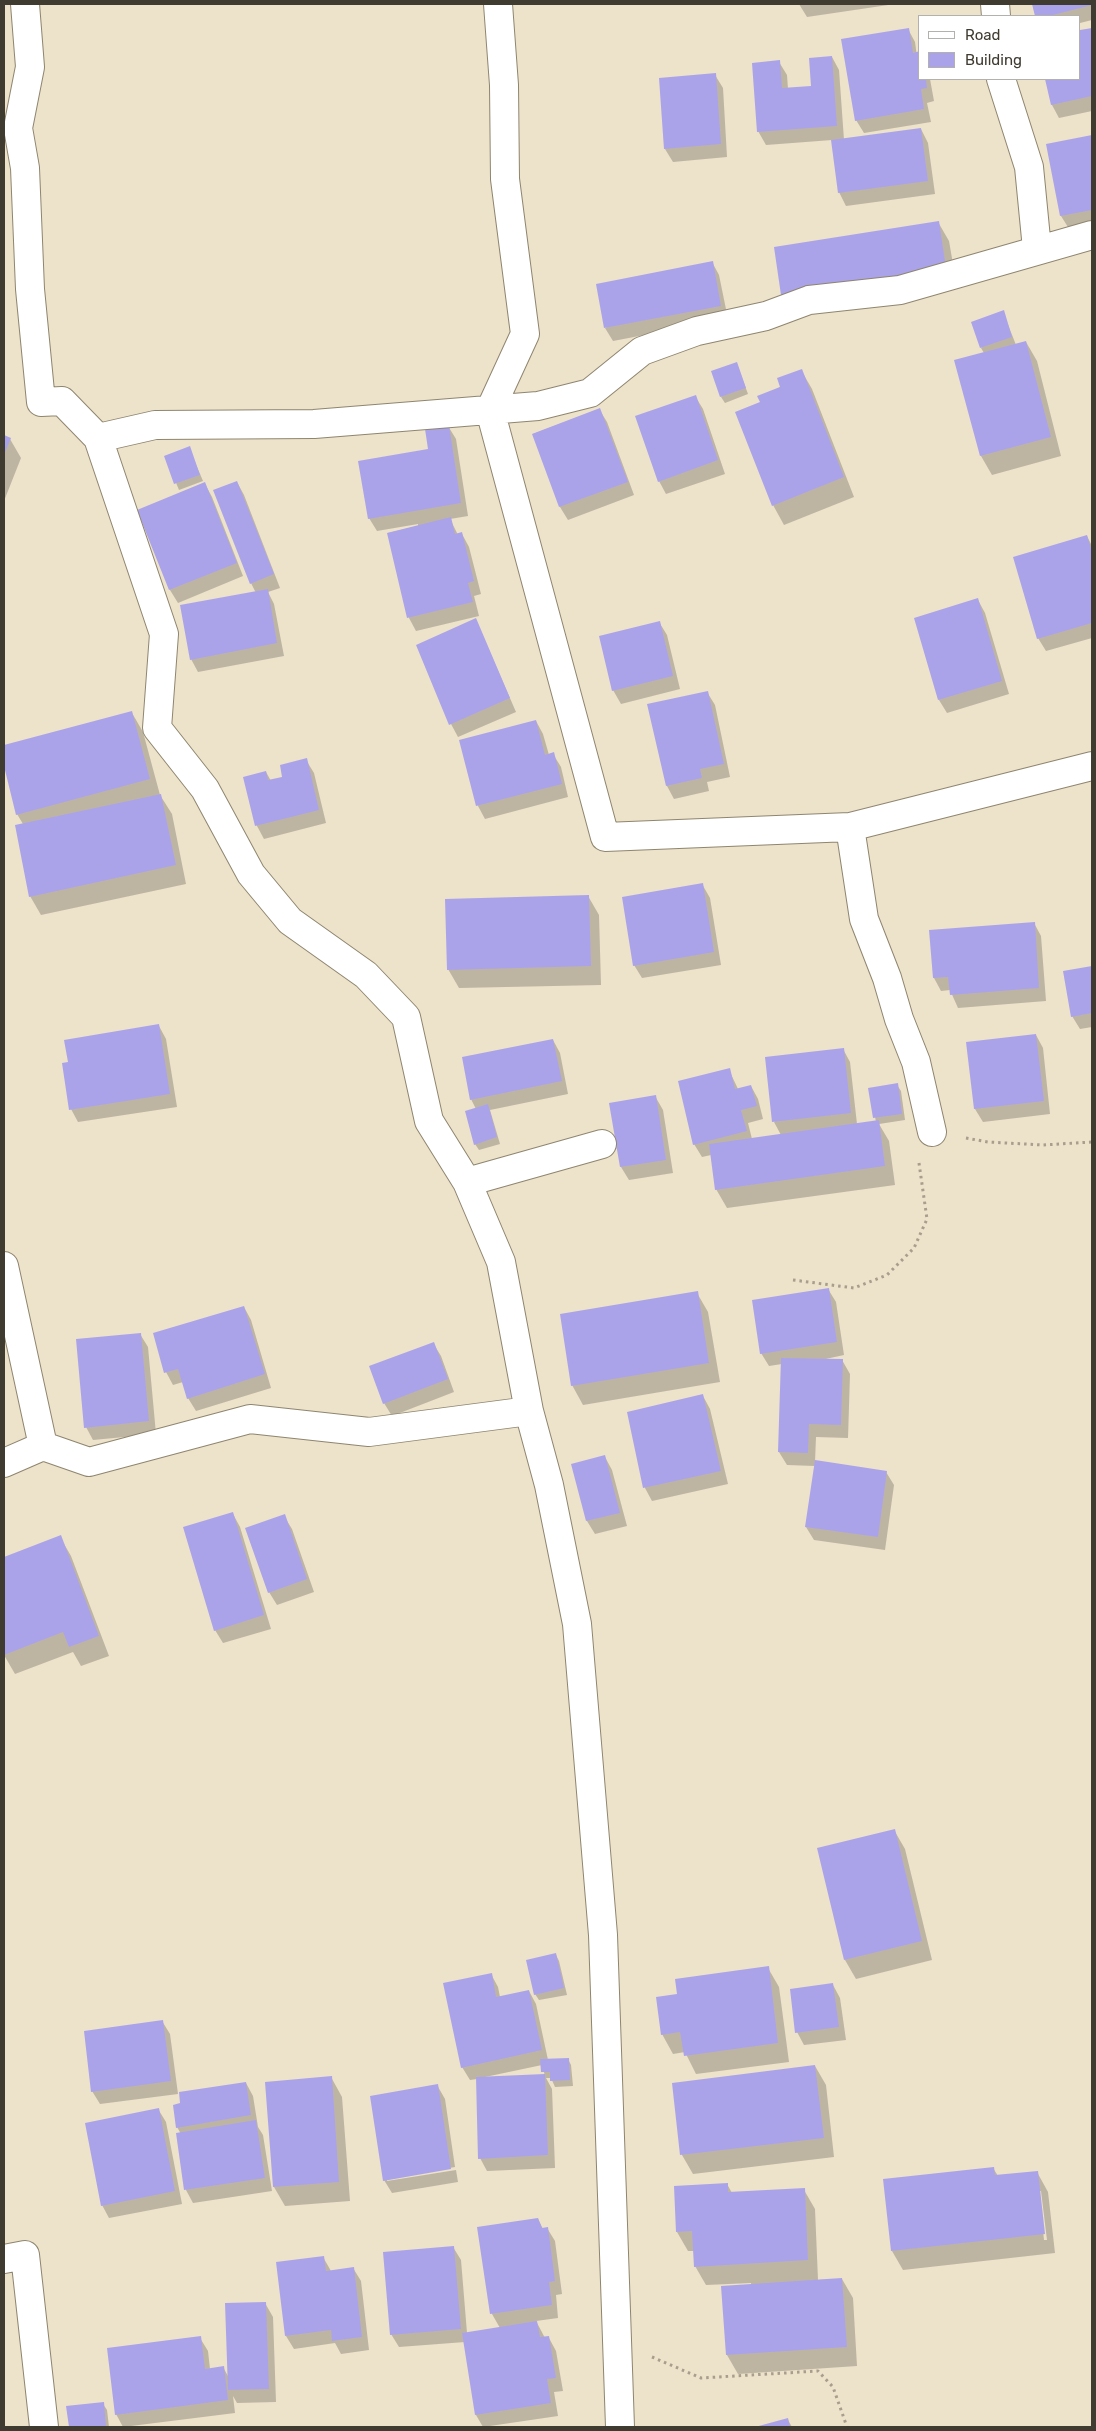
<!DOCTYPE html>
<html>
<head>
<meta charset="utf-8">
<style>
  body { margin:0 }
  #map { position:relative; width:1096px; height:2431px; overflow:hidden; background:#ede2ca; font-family:Rubik,sans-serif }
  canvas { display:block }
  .frame { position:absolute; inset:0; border:5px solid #3f3b31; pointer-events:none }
  .legend { position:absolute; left:918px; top:15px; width:162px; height:65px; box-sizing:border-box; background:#fff; border:1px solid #b2b1ad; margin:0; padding:6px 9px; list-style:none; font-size:15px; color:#3f3b31 }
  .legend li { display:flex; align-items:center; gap:10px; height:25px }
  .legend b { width:25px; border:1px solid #b2b1ad }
</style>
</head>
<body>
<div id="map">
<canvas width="1096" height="2431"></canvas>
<div class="frame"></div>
<ul class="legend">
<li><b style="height:6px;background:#fff"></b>Road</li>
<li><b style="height:14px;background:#aaa3ea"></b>Building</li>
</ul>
</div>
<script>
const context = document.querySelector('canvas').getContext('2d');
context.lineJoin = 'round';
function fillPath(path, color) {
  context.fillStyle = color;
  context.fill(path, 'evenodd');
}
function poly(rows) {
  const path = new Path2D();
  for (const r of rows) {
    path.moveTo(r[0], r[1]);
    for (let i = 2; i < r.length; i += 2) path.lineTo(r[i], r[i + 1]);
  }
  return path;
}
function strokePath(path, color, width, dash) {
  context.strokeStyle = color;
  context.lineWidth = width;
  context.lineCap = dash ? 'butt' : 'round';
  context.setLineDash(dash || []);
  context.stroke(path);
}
fillPath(poly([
  [799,4,895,4,807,17],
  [1034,4,1092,4,1092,20,1080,23,1080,16,1037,16],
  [908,29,915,42,920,79,930,79,934,101,927,103,931,122,864,133,856,120],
  [1092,29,1092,111,1059,118,1052,105,1046,79,1080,79,1080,32],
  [832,57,839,70,844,140,921,129,928,143,935,194,846,206,839,192,832,140,766,145,758,131,779,62,787,75,788,89,812,87],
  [715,75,723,88,727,157,673,162,665,149],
  [1092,136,1092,245,1073,235,1061,216,1048,145],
  [938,222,949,241,957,287,794,314,783,295],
  [712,262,719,275,728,319,613,341,605,328],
  [1003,312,1016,345,1026,342,1037,361,1061,456,992,475,981,456,984,353,981,348],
  [737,364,748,394,725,403,721,397],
  [801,370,812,389,854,497,784,525,773,505,761,402],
  [695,396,703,409,725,474,666,494,659,481],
  [599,409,607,422,634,495,568,520,560,507,533,434],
  [448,426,456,439,468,516,450,519,458,535,462,534,469,547,481,594,474,596,479,616,416,631,409,618,388,533,418,526,418,524,377,531,369,518],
  [4,436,10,439,21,458,4,501],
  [189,448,203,481,179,490,165,456],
  [237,482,244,495,280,588,268,592,274,604,284,656,198,672,191,659,256,593,251,583],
  [205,484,212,497,243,576,178,603,170,590,139,511],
  [1087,536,1092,546,1092,638,1046,651,1038,638],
  [978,600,985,613,1009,694,947,713,939,700,916,618],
  [476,620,516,712,458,737,451,724],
  [659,622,667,635,680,689,621,704,613,690],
  [707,692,715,705,730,777,707,782,709,791,674,799,667,786,649,705],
  [132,713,143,732,160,795,172,814,186,884,41,915,30,896,23,824,17,814,4,761,4,746],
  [536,721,543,734,549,755,553,754,561,767,568,797,485,819,478,806,461,741],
  [306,760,314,773,326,823,264,839,257,826,245,778,266,772,271,781,284,778],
  [702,884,710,898,721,965,642,978,634,965],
  [588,896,599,915,601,985,459,988,448,969],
  [1034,923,1041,936,1046,1001,958,1008,950,990,941,991,934,978,931,931],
  [1092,967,1092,1027,1080,1029,1072,1016,1065,972],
  [159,1026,166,1039,177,1107,78,1122,71,1109],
  [1036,1035,1043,1048,1050,1114,983,1122,975,1109,968,1043],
  [553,1040,560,1053,568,1094,490,1110,500,1144,479,1150,475,1144,476,1109,471,1099],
  [843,1049,850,1062,857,1124,876,1122,870,1089,897,1085,901,1091,905,1120,879,1124,889,1141,895,1185,727,1208,716,1189,711,1155,702,1157,694,1144,729,1070,738,1089,751,1086,758,1099,763,1119,748,1123,752,1139,781,1135,774,1122],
  [655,1096,663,1110,673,1173,629,1180,621,1167,610,1104],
  [828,1289,836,1302,844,1355,821,1360,842,1360,850,1374,848,1438,816,1437,815,1462,886,1472,894,1485,885,1550,814,1540,806,1527,815,1466,787,1465,779,1452,782,1364,769,1366,761,1353],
  [697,1293,708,1312,720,1382,583,1405,572,1385],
  [244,1307,251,1320,271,1388,196,1411,188,1398,183,1382,173,1385,166,1372],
  [140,1334,148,1347,156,1434,93,1440,86,1427],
  [433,1343,441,1356,454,1392,392,1416,384,1403],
  [703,1396,710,1409,728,1484,652,1501,645,1488,628,1413],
  [605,1457,612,1470,627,1526,595,1534,587,1521,573,1465],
  [233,1514,240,1527,271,1629,223,1643,215,1630],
  [284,1516,292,1529,314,1592,277,1605,269,1592],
  [60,1537,71,1556,109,1656,81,1666,73,1652,15,1674,4,1655,4,1558],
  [894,1830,905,1849,932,1960,856,1979,845,1960,818,1849],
  [556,1955,559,1961,567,1995,539,2000,535,1994],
  [768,1968,779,1987,789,2062,696,2074,685,2052,673,2054,662,2034,678,1995],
  [491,1974,498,1987,500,1997,529,1991,536,2004,548,2060,568,2059,571,2065,573,2086,555,2087,551,2078,546,2078,552,2089,555,2168,487,2171,480,2158,477,2079,470,2080,462,2067],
  [542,2065,545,2076,485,2077],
  [833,1985,840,1998,846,2040,804,2045,797,2032],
  [162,2021,170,2034,178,2094,100,2104,92,2091],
  [815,2066,826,2085,834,2157,693,2174,682,2155,673,2084],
  [331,2077,342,2097,350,2201,285,2206,274,2187,267,2083],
  [246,2083,253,2096,258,2127,263,2135,272,2191,193,2203,186,2190,177,2134,181,2134,177,2127],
  [437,2085,445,2099,455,2167,387,2179,387,2181,456,2170,458,2182,392,2193,384,2180],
  [158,2109,166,2122,182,2204,109,2218,102,2205],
  [993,2168,998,2176,1037,2172,1048,2192,1055,2253,903,2270,892,2251],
  [1039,2191,1041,2191,1047,2240,1044,2240],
  [727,2184,732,2193,804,2190,815,2209,818,2280,842,2279,853,2298,857,2366,738,2374,727,2355,723,2287,751,2285,751,2283,706,2285,695,2266,694,2251,688,2251,677,2232],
  [538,2219,543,2229,547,2228,555,2241,562,2294,556,2295,558,2318,536,2321,545,2338,549,2338,556,2351,563,2391,554,2392,558,2416,483,2427,476,2415,465,2342,399,2347,391,2334,453,2247,461,2260,467,2333,500,2328,492,2314,479,2228],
  [323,2257,331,2271,353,2268,361,2281,369,2350,341,2354,335,2343,294,2349,286,2336],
  [265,2303,273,2317,276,2402,237,2403,233,2396,235,2413,123,2427,116,2414,200,2338,208,2351,210,2369,223,2367,229,2378],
  [103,2404,107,2410,109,2427,70,2427,68,2407],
  [788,2420,792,2427,757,2427]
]), '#0003');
fillPath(poly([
  [1032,4,1092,4,1092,5,1049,16,1035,16],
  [909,28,913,53,920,51,920,79,926,79,927,88,921,89,924,109,855,121,841,39],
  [1092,28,1092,96,1051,105,1045,79,1080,79,1080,30],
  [832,56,837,126,757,132,752,63,780,60,782,88,811,86,809,58],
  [716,73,721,144,664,149,659,78],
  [921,128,928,181,838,193,831,140],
  [1092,135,1092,210,1060,216,1046,144],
  [939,221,946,268,781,295,774,247],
  [713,261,721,306,604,328,596,284],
  [1004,310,1012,337,980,348,971,322],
  [1026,341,1051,437,980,456,954,360],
  [737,362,746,388,720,397,711,371],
  [802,369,844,477,772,506,735,412,760,402,757,396,780,387,777,378],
  [696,395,718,460,658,482,635,416],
  [600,408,628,482,559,507,532,434],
  [449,425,461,503,368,519,358,461,428,449,425,429],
  [4,435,11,438,4,455],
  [190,446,200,475,174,484,164,456],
  [237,481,274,574,250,584,213,490],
  [205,482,237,563,169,590,137,510],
  [451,517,455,534,462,532,474,581,468,583,473,602,407,618,387,533],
  [1087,535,1092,552,1092,623,1037,639,1013,557],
  [268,589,277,643,190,660,180,605],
  [978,598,1002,681,938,700,914,618],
  [476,618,510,698,449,725,416,645],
  [660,621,673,676,612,691,599,636],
  [708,691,724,764,700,769,702,778,666,786,647,704],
  [132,711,150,779,16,815,4,766,4,745],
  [536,720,545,755,554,752,562,784,476,806,459,740],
  [307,758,319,810,255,826,243,777,266,771,268,780,282,777,280,765],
  [161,794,176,865,29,897,15,825],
  [703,883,714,952,633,966,622,897],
  [589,895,591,966,447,970,445,899],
  [1035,922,1039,988,950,995,948,977,933,978,929,930],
  [1092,966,1092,1013,1071,1017,1063,971],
  [159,1024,170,1094,69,1110,62,1063,68,1062,64,1040],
  [1036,1034,1044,1101,974,1109,966,1042],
  [553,1039,562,1081,470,1100,462,1057],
  [844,1048,851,1113,772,1122,765,1057],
  [730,1068,735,1089,751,1085,757,1106,741,1110,747,1131,693,1145,678,1081],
  [898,1083,902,1114,873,1118,868,1088],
  [656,1095,666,1160,620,1167,609,1103],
  [488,1104,497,1137,474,1145,465,1111],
  [879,1120,885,1166,715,1190,709,1144],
  [829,1288,837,1342,760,1354,752,1300],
  [698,1291,709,1363,571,1386,560,1314],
  [244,1306,265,1374,187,1399,178,1369,164,1373,153,1333],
  [141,1333,149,1421,84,1428,76,1339],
  [434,1342,448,1379,383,1404,369,1366],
  [781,1358,843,1359,841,1425,809,1424,808,1453,778,1452],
  [703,1394,721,1471,643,1488,627,1412],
  [605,1455,620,1513,586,1521,571,1464],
  [815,1460,887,1471,878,1537,805,1527],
  [233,1512,264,1615,214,1631,183,1527],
  [285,1514,307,1579,268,1593,245,1528],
  [61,1535,99,1636,69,1647,63,1632,4,1655,4,1557],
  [895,1829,922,1941,844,1960,817,1848],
  [556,1953,564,1988,534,1995,526,1960],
  [769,1966,778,2043,684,2056,680,2032,661,2035,656,1997,677,1994,675,1979],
  [492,1973,496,1997,529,1990,542,2050,461,2068,443,1983],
  [833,1983,839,2027,795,2033,790,1989],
  [163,2020,171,2081,91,2092,84,2031],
  [569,2058,570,2080,550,2081,550,2072,541,2072,540,2059],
  [815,2065,824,2138,680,2155,672,2083],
  [545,2074,548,2155,478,2159,476,2077],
  [332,2076,339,2182,273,2187,265,2082],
  [246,2082,251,2115,176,2128,173,2105,180,2103,179,2092],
  [438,2084,451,2169,383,2181,370,2096],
  [159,2108,175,2191,101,2206,85,2123],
  [256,2120,265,2178,184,2190,176,2133],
  [994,2167,995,2175,1038,2171,1045,2234,891,2251,883,2179],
  [728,2183,728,2192,805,2188,808,2260,694,2267,692,2231,676,2232,674,2186],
  [538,2218,542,2228,548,2227,555,2281,549,2282,552,2305,490,2314,477,2227],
  [454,2246,461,2329,390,2335,383,2252],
  [324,2256,326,2271,354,2267,362,2337,332,2341,331,2330,285,2336,276,2262],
  [842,2278,847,2347,726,2355,721,2286],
  [266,2302,269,2389,228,2390,225,2303],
  [537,2321,540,2337,549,2336,556,2378,547,2379,551,2403,475,2415,462,2333],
  [201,2336,205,2369,224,2366,228,2400,115,2415,107,2348],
  [104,2402,106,2427,69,2427,66,2406],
  [788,2418,790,2427,755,2427]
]), '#aaa3ea');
const street = poly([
  [25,4,30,67,18,128,25,168,30,289,41,402,62,401,98,438,164,634,157,728,205,789,251,874,290,921,366,975,406,1017,429,1121,467,1182,501,1262,529,1411,549,1485,577,1624,603,1935,620,2427],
  [498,4,504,85,505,179,525,334,490,410,605,837,850,827,1092,766],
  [995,4,996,16],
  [1001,79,1029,167,1037,249],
  [98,438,155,425,314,424,538,406,590,393,642,351,697,331,766,316,809,300,900,290,1092,235],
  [850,827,864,919,887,978,899,1019,916,1062,932,1132],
  [467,1182,602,1144],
  [4,1266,43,1446],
  [4,1463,43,1446,89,1462,250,1419,369,1432,529,1411],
  [4,2259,25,2255,44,2427]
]);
strokePath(street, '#8f856f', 30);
strokePath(poly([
  [966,1138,988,1142,1043,1145,1092,1142],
  [793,1280,854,1288,887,1275,914,1248,927,1219,919,1163],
  [652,2357,701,2378,818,2371,833,2387,847,2427]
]), '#a79e8c', 3, [2.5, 4]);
strokePath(street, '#fff', 28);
</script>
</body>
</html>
